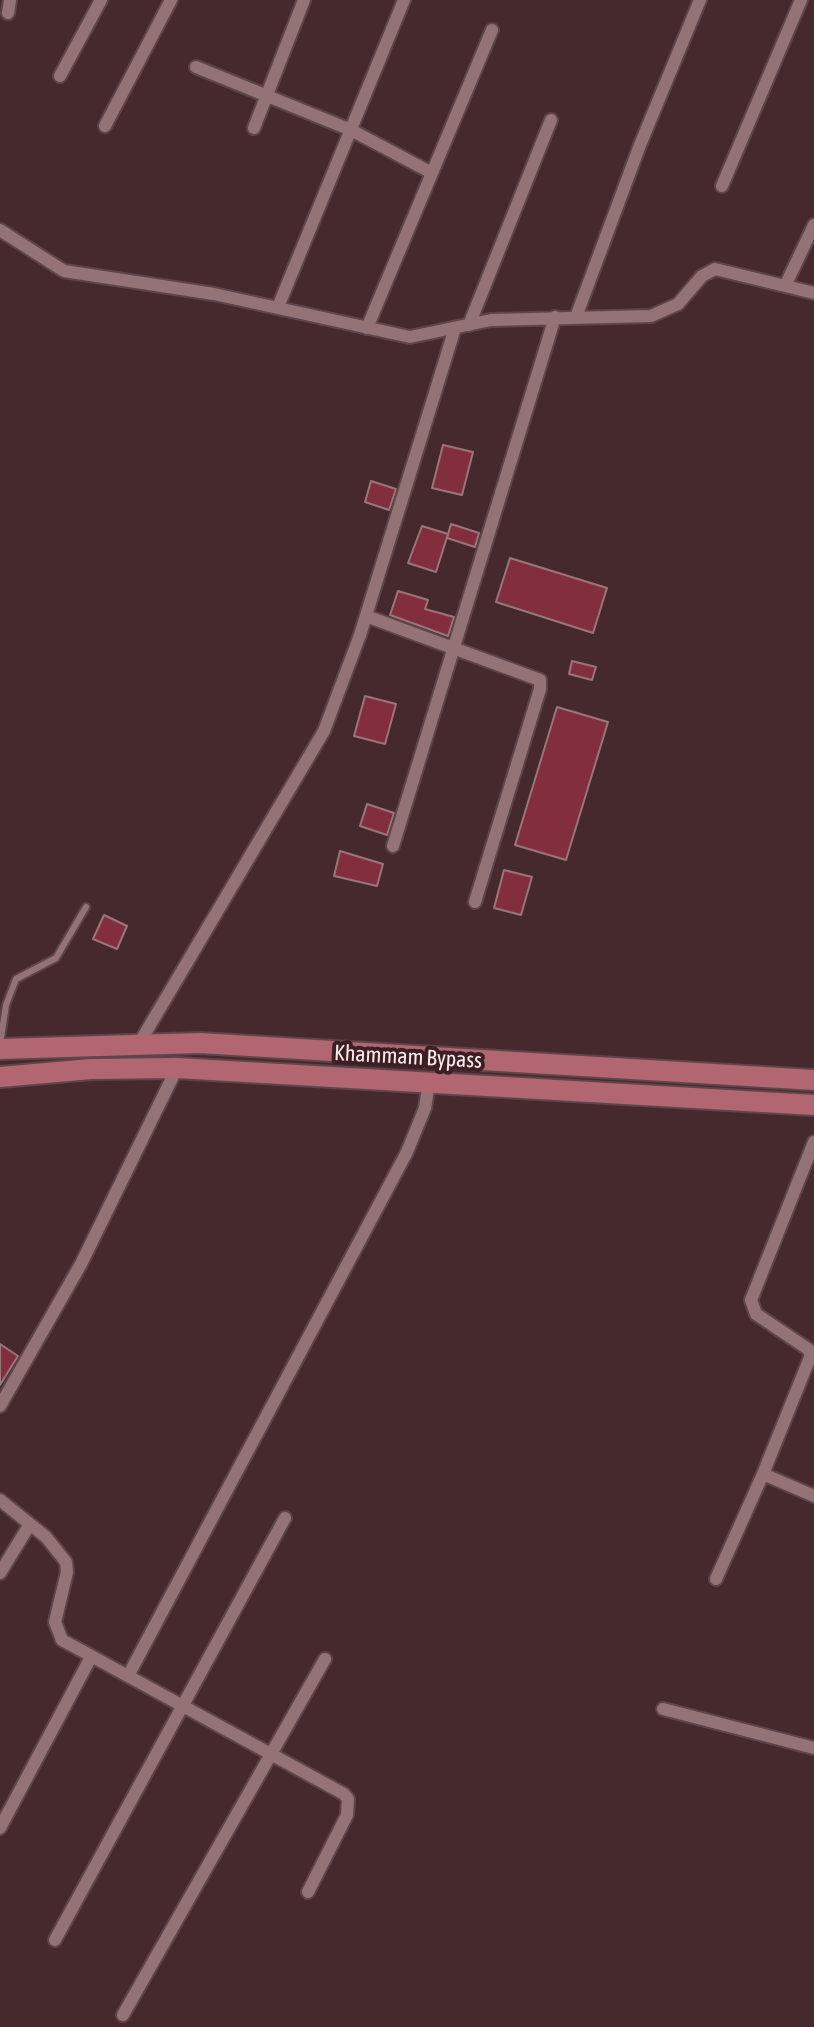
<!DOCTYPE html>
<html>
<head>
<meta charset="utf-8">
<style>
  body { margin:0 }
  canvas { display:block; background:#46292d }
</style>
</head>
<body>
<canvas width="814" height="2027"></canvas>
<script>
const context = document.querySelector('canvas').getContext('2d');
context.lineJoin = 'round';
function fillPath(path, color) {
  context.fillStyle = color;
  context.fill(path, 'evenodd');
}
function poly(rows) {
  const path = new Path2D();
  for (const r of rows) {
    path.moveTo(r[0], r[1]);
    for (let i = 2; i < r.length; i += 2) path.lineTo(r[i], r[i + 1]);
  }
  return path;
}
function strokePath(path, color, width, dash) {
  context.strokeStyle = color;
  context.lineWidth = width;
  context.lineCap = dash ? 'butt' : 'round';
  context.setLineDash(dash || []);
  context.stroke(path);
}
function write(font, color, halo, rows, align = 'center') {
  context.font = font + ' "Asap Condensed",sans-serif';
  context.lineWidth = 8;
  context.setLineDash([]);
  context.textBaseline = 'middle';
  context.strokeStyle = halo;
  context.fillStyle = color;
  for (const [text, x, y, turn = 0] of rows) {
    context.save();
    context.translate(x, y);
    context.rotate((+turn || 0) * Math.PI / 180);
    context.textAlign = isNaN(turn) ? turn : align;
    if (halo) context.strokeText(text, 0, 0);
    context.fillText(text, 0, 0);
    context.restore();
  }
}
const building = poly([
  [443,445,473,452,462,495,432,488,443,445],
  [371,481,396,489,389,510,365,502,371,481],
  [451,524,479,533,475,547,447,538,451,524],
  [422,526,448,534,436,572,408,563,422,526],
  [510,558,607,588,593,633,496,602,510,558],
  [398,591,428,600,425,609,454,617,448,636,390,615,398,591],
  [572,661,596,667,592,680,569,674,572,661],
  [365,696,396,704,385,744,354,736,365,696],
  [557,707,608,722,566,860,515,845,557,707],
  [367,804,394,813,387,835,360,826,367,804],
  [340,851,383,864,377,886,334,876,340,851],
  [504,870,532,877,521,915,494,908,504,870],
  [104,915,127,926,117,949,93,939,104,915],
  [0,1344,18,1356,0,1385,0,1344]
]);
fillPath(building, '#832e3f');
strokePath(building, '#987679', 2);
const service = poly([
  [0,1044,6,1005,16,979,56,958,86,907]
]);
const minor = poly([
  [8,13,10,0],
  [196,67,351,130,432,173],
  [60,76,101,0],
  [105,126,171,0],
  [254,128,304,0],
  [722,186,801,0],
  [0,230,64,271,214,294,410,337,491,320,651,316,678,304,702,276,715,269,814,293],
  [786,284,814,225],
  [278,307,404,0],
  [576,317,640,145,700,0],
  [469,325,551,120],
  [367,328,492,30],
  [366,616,540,680,540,689,475,902],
  [393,846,555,317],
  [140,1042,324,731,360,635,455,328],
  [814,1142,751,1300,756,1314,808,1349,811,1355,763,1474,814,1496],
  [0,1406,81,1264,177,1068],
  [0,1500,46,1537,66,1562,67,1572,55,1622,62,1640,344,1794,348,1799,347,1815,308,1892],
  [0,1573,30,1524],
  [716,1579,763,1474],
  [128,1676,407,1152,425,1108,429,1082],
  [663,1709,814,1748],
  [0,1828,91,1657],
  [55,1940,285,1518],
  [123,2015,325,1659]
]);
const trunk = poly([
  [0,1049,200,1043,814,1080],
  [0,1077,91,1069,177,1068,814,1105]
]);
strokePath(service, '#5e4549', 10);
strokePath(minor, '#5e4549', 16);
strokePath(trunk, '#5e4549', 24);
strokePath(service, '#947376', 6);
strokePath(minor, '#947376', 12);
strokePath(trunk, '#b16671', 20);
write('22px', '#feeaec', '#3b1f23', [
  ["Khammam Bypass",408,1057,3]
]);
</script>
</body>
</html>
